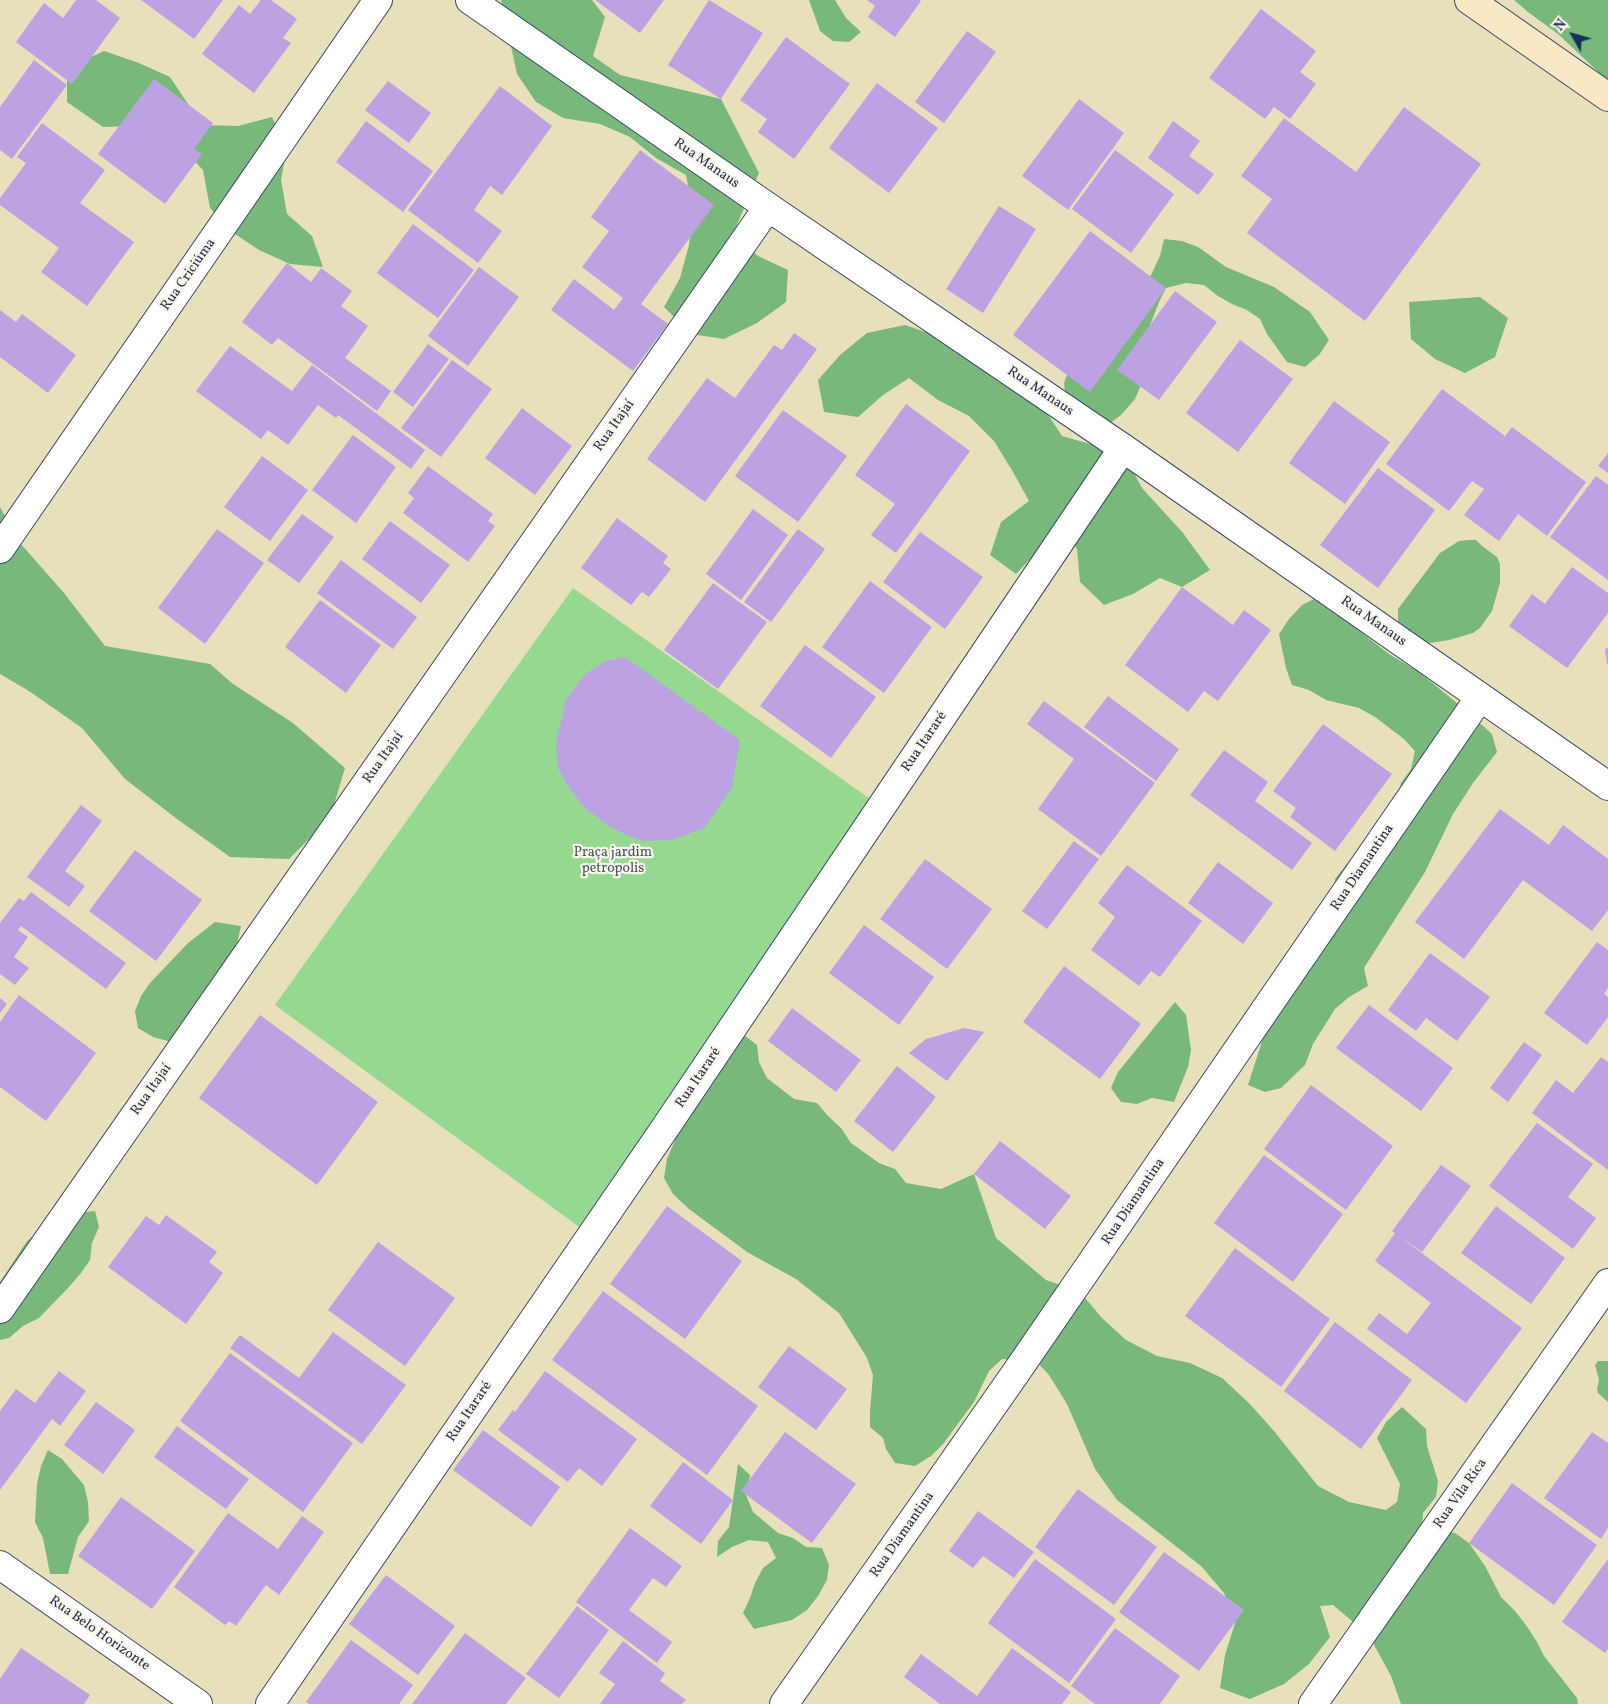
<!DOCTYPE html>
<html>
<head>
<meta charset="utf-8">
<style>
  body { margin:0 }
  #map { position:relative; width:1608px; height:1704px; overflow:hidden; background:#e7e0bb; font-family:Vollkorn,serif }
  canvas { display:block }
  .north { position:absolute; left:1548px; top:10px; width:50px; height:50px; -webkit-text-stroke:4px #fcf5e5; paint-order:stroke; rotate:308deg; font-size:14px; font-weight:700; line-height:20px; text-align:center; color:#1b2f5e }
  .north::after { content:''; display:block; margin:auto; width:18px; height:22px; background:#1b2f5e; clip-path:polygon(50% 0,100% 100%,50% 72%,0 100%) }
</style>
</head>
<body>
<div id="map">
<canvas width="1608" height="1704"></canvas>
<div class="north">N</div>
</div>
<script>
const context = document.querySelector('canvas').getContext('2d');
context.lineJoin = 'round';
function fillPath(path, color) {
  context.fillStyle = color;
  context.fill(path, 'evenodd');
}
function poly(rows) {
  const path = new Path2D();
  for (const r of rows) {
    path.moveTo(r[0], r[1]);
    for (let i = 2; i < r.length; i += 2) path.lineTo(r[i], r[i + 1]);
  }
  return path;
}
function strokePath(path, color, width, dash) {
  context.strokeStyle = color;
  context.lineWidth = width;
  context.lineCap = dash ? 'butt' : 'round';
  context.setLineDash(dash || []);
  context.stroke(path);
}
function write(font, color, halo, rows, align = 'center') {
  context.font = font + ' Vollkorn,serif';
  context.lineWidth = 4.5;
  context.setLineDash([]);
  context.textBaseline = 'middle';
  context.strokeStyle = halo;
  context.fillStyle = color;
  for (const [text, x, y, turn = 0] of rows) {
    context.save();
    context.translate(x, y);
    context.rotate((+turn || 0) * Math.PI / 180);
    context.textAlign = isNaN(turn) ? turn : align;
    if (halo) context.strokeText(text, 0, 0);
    context.fillText(text, 0, 0);
    context.restore();
  }
}
fillPath(poly([
  [573,588,887,811,582,1229,275,1005]
]), '#95d991');
fillPath(poly([
  [501,0,592,0,605,17,593,56,620,75,721,99,759,173,733,234,758,256,788,270,786,302,757,323,724,339,691,334,664,307,680,278,689,245,693,211,686,175,656,158,630,137,600,124,563,118,536,102,517,74],
  [809,0,835,0,846,18,861,32,849,42,833,41,820,31],
  [1514,0,1608,0,1608,81,1558,34,1528,12],
  [104,51,139,63,170,77,202,125,238,126,272,117,287,148,281,180,287,214,312,236,323,267,290,264,259,250,232,232,210,208,203,170,180,146,134,126,103,127,67,102,67,68],
  [1164,239,1182,241,1198,247,1226,267,1274,287,1310,312,1329,340,1319,355,1305,367,1287,362,1267,334,1260,319,1247,310,1232,304,1218,296,1204,285,1186,283,1166,288,1159,302,1144,341,1143,380,1135,399,1121,415,1109,424,1066,400,1064,383,1071,364,1130,304,1151,275,1160,256],
  [1480,297,1508,318,1495,357,1465,373,1435,359,1411,339,1409,302],
  [905,325,937,336,1043,407,1062,436,1094,445,1126,458,1142,488,1183,533,1210,570,1182,587,1160,578,1133,594,1104,605,1080,582,1077,549,1058,521,1040,549,1016,574,990,555,1001,522,1029,501,1013,472,994,441,969,416,938,400,909,378,883,395,858,417,824,412,818,380,840,355,867,333],
  [0,507,20,543,64,593,105,646,210,664,233,684,293,723,345,768,330,818,289,859,230,857,177,819,125,779,82,728,29,691,0,674],
  [1468,540,1476,540,1482,546,1497,557,1500,564,1500,583,1492,611,1480,628,1473,633,1449,640,1430,643,1420,642,1398,626,1398,609,1440,553,1459,541],
  [1320,596,1337,606,1348,622,1389,654,1419,672,1463,708,1492,734,1497,752,1473,783,1453,814,1425,872,1364,968,1368,986,1349,997,1335,1009,1313,1044,1305,1065,1281,1088,1265,1092,1248,1085,1265,1032,1334,897,1335,879,1396,801,1401,783,1411,769,1415,751,1404,739,1375,717,1359,708,1326,700,1309,690,1292,685,1286,668,1279,634,1289,619,1302,605],
  [215,922,241,926,237,944,175,1043,153,1037,138,1028,135,1011,141,996,150,983,188,943],
  [1175,1002,1186,1015,1191,1050,1188,1067,1174,1102,1152,1098,1137,1104,1121,1102,1111,1088,1118,1072],
  [744,1035,757,1045,759,1062,767,1078,794,1099,817,1103,828,1116,841,1128,851,1143,879,1163,895,1169,906,1183,941,1189,974,1174,996,1238,1046,1280,1080,1292,1102,1318,1126,1340,1157,1356,1190,1363,1222,1378,1249,1403,1274,1431,1318,1486,1349,1502,1386,1510,1397,1502,1400,1484,1377,1438,1386,1422,1402,1407,1426,1429,1427,1446,1438,1481,1436,1497,1423,1513,1422,1529,1455,1533,1469,1543,1485,1566,1501,1597,1515,1611,1526,1625,1537,1642,1544,1656,1577,1698,1578,1704,1401,1704,1391,1676,1373,1643,1359,1627,1333,1605,1320,1606,1330,1637,1309,1664,1284,1684,1250,1699,1220,1688,1225,1655,1235,1623,1224,1593,1201,1566,1117,1500,1095,1469,1067,1404,1049,1375,1036,1361,1002,1359,989,1371,974,1402,943,1444,931,1456,915,1466,895,1463,886,1449,883,1438,870,1427,870,1411,873,1375,867,1358,839,1313,796,1279,747,1252,689,1209,673,1194,664,1178,667,1159,675,1140,674,1133,730,1046],
  [95,1211,99,1227,92,1243,90,1260,81,1273,68,1288,39,1318,23,1326,9,1338,0,1340,0,1282,27,1241,41,1230,76,1213],
  [1598,1361,1608,1361,1608,1402,1598,1393,1597,1389,1599,1380,1595,1365],
  [48,1450,62,1459,84,1485,88,1502,89,1521,78,1537,68,1574,50,1574,43,1538,35,1522,37,1484,41,1466],
  [738,1464,750,1475,746,1495,753,1512,778,1533,793,1538,806,1547,822,1548,829,1565,827,1580,818,1596,807,1610,792,1620,754,1629,743,1613,750,1598,755,1583,763,1568,776,1558,768,1542,749,1540,732,1547,717,1557,718,1541,729,1527]
]), '#78b97b');
fillPath(poly([
  [76,0,96,0,120,18,72,84,16,42,44,3,63,18],
  [141,0,223,0,194,39],
  [261,0,271,0,297,19,283,38,291,43,254,93,202,54,239,5,250,14],
  [595,0,664,0,640,33],
  [709,0,763,33,721,99,668,65],
  [867,0,919,0,921,1,895,37,868,17,875,6],
  [1261,9,1316,51,1300,72,1316,84,1290,119,1274,107,1265,119,1209,78],
  [967,31,996,52,944,123,915,102],
  [786,37,850,84,794,159,758,132,767,119,740,100],
  [34,60,67,85,12,159,0,150,0,107],
  [154,79,213,123,194,149,202,154,165,204,98,154],
  [388,81,431,113,409,143,365,110],
  [877,83,938,128,889,193,829,148],
  [500,86,552,126,502,195,490,186,474,210,502,231,478,263,408,210],
  [1079,99,1124,133,1068,210,1022,176],
  [1404,107,1481,164,1365,321,1247,233,1272,199,1241,176,1284,118,1356,172],
  [366,121,433,171,403,212,336,162],
  [1173,121,1200,141,1189,156,1214,174,1198,195,1148,158],
  [42,123,105,170,80,203,134,242,87,306,41,272,59,248,0,205,0,198,26,163,17,157],
  [640,150,714,205,641,304,668,324,633,371,551,310,574,279,614,310,623,298,582,267,609,231,591,217],
  [1115,150,1174,194,1131,253,1072,209],
  [999,206,1036,229,983,313,946,289],
  [413,224,474,270,438,318,377,273],
  [1090,231,1166,288,1090,392,1013,335],
  [287,263,311,282,321,268,352,291,341,306,368,326,345,358,391,391,377,411,278,338,272,345,242,322],
  [479,267,519,297,468,366,428,336],
  [1175,291,1217,322,1159,400,1117,370],
  [0,310,16,322,22,314,76,355,48,393,0,357],
  [794,333,817,349,705,502,647,459,707,378,735,398,774,345,782,350],
  [1240,340,1293,379,1238,452,1186,413],
  [428,344,449,359,413,407,393,392],
  [230,346,292,391,312,365,425,450,411,469,338,415,336,418,318,405,288,445,268,430,261,439,196,391],
  [452,360,492,389,441,457,401,428],
  [1442,389,1505,436,1492,454,1512,427,1586,482,1547,536,1518,514,1499,541,1464,515,1484,489,1472,481,1449,511,1386,464],
  [1334,401,1390,442,1345,504,1289,463],
  [906,404,970,451,896,553,871,535,895,504,855,475],
  [522,408,572,446,535,495,485,458],
  [783,410,847,456,798,522,735,476],
  [353,435,396,467,356,523,312,490],
  [1608,453,1608,473,1598,466],
  [262,456,308,490,270,541,224,507],
  [428,466,493,514,488,521,495,526,468,562,403,513,414,498,408,493],
  [1378,468,1435,510,1378,588,1320,545],
  [1596,476,1608,485,1608,580,1550,537],
  [753,509,788,535,741,600,706,574],
  [302,514,334,537,299,583,267,560],
  [617,518,668,556,663,563,671,569,649,597,642,592,631,605,581,568],
  [390,521,450,565,421,603,362,559],
  [217,529,264,563,205,644,158,608],
  [798,529,825,549,771,622,744,602],
  [920,532,983,577,945,629,883,582],
  [341,560,417,617,393,649,317,593],
  [1572,567,1608,593,1608,613,1567,668,1509,626,1532,594,1545,604],
  [870,581,932,627,884,693,822,647],
  [713,583,767,622,718,689,664,650],
  [1182,587,1233,625,1244,610,1271,630,1218,701,1204,691,1188,712,1125,665],
  [320,600,381,645,346,693,285,647],
  [805,645,876,697,831,758,760,706],
  [1608,648,1608,664,1607,664,1605,649],
  [625,657,740,740,732,788,704,828,672,840,643,841,626,835,608,825,586,809,570,789,558,768,556,743,566,700,583,676,605,661],
  [1108,696,1179,749,1156,781,1084,727],
  [1044,701,1155,783,1101,856,1038,809,1074,759,1027,724],
  [1323,724,1392,774,1335,851,1290,817,1296,808,1273,791],
  [1224,750,1268,782,1255,801,1312,843,1292,870,1190,795],
  [81,805,102,821,65,871,85,886,69,907,27,877],
  [1500,809,1549,845,1563,825,1608,859,1608,910,1592,931,1523,880,1464,959,1415,922],
  [1074,841,1099,859,1047,929,1022,911],
  [135,850,202,900,156,961,89,911],
  [925,859,992,909,947,969,880,919],
  [1218,862,1273,903,1243,944,1188,903],
  [1127,865,1202,921,1160,977,1151,971,1139,986,1091,950,1115,917,1098,903],
  [31,892,126,963,106,989,21,926,18,930,28,937,14,957,29,968,15,985,0,974,0,923,19,898,24,901],
  [864,925,934,977,899,1025,829,973],
  [1597,942,1608,950,1608,988,1604,994,1608,997,1608,1017,1587,1045,1544,1013],
  [1430,953,1490,997,1457,1041,1426,1018,1416,1031,1388,1010],
  [1064,966,1141,1024,1100,1079,1023,1022],
  [19,995,96,1053,46,1121,0,1087,0,1022],
  [0,998,7,1004,0,1013],
  [1369,1005,1453,1068,1421,1111,1336,1048],
  [792,1008,861,1060,836,1092,768,1041],
  [260,1015,378,1102,317,1185,199,1098],
  [964,1028,984,1032,947,1081,909,1053,926,1039],
  [1524,1042,1542,1055,1508,1102,1490,1088],
  [1601,1057,1608,1062,1608,1170,1532,1113,1556,1080,1573,1093],
  [897,1066,936,1097,893,1152,854,1121],
  [1311,1085,1393,1146,1346,1210,1264,1149],
  [1537,1123,1593,1164,1568,1197,1596,1218,1573,1249,1489,1186],
  [1000,1141,1071,1196,1045,1229,974,1174],
  [1264,1155,1343,1214,1293,1282,1214,1223],
  [1441,1165,1471,1186,1422,1252,1392,1231],
  [667,1206,742,1261,685,1339,610,1284],
  [1496,1206,1565,1258,1531,1304,1461,1253],
  [166,1215,217,1252,209,1262,223,1273,186,1324,108,1267,146,1216,159,1225],
  [1395,1233,1522,1328,1466,1403,1367,1329,1379,1313,1407,1334,1431,1303,1375,1261],
  [378,1242,455,1298,405,1366,328,1310],
  [1235,1248,1330,1319,1281,1387,1185,1316],
  [603,1291,758,1406,707,1475,552,1360],
  [1335,1322,1412,1380,1361,1449,1284,1391],
  [333,1332,406,1385,362,1444,230,1348,240,1335,299,1378],
  [789,1346,847,1389,816,1430,758,1387],
  [230,1353,353,1443,303,1512,180,1421],
  [59,1371,86,1391,60,1426,52,1419,0,1490,0,1411,16,1389,35,1403],
  [545,1371,637,1439,602,1486,579,1468,568,1482,498,1430,513,1410,515,1412],
  [96,1402,135,1430,103,1474,64,1445],
  [177,1426,249,1479,226,1509,154,1457],
  [483,1430,560,1487,531,1527,453,1470],
  [785,1432,856,1484,812,1543,741,1491],
  [1592,1432,1608,1443,1608,1528,1601,1539,1544,1498],
  [683,1462,733,1500,701,1544,650,1506],
  [1512,1483,1597,1545,1554,1605,1469,1543],
  [1078,1489,1157,1547,1114,1605,1035,1547],
  [121,1497,195,1551,152,1609,78,1556],
  [978,1511,1034,1552,1014,1578,983,1556,973,1568,949,1551],
  [228,1513,278,1549,302,1516,324,1532,279,1595,266,1585,236,1626,229,1621,225,1625,174,1587],
  [630,1528,682,1566,666,1587,653,1578,629,1610,672,1642,657,1663,576,1602],
  [1164,1552,1244,1610,1199,1671,1119,1612],
  [1035,1559,1116,1619,1069,1683,988,1623],
  [1608,1559,1608,1649,1605,1653,1562,1622],
  [386,1575,455,1626,418,1675,349,1624],
  [577,1606,609,1630,559,1698,526,1674],
  [1115,1628,1180,1676,1160,1704,1095,1704,1071,1686],
  [465,1633,526,1678,506,1704,412,1704],
  [351,1640,413,1685,399,1704,309,1704,306,1702],
  [623,1641,665,1673,660,1681,686,1700,682,1704,600,1704,615,1684,599,1673],
  [21,1648,90,1695,84,1704,0,1704,0,1679],
  [1012,1648,1071,1692,1062,1704,940,1704,904,1677,921,1654,977,1696]
]), '#bca2e3');
const minor = poly([
  [0,549,378,0],
  [0,1309,768,207],
  [270,1704,663,1131,1123,448],
  [784,1704,1015,1374,1480,697],
  [1313,1704,1608,1283]
]);
const tertiary = poly([
  [470,0,768,207,1123,448,1608,786],
  [0,1565,198,1704]
]);
const secondary = poly([
  [1469,0,1608,97]
]);
strokePath(minor, '#3a4a6c', 30);
strokePath(tertiary, '#3a4a6c', 30);
strokePath(secondary, '#3a4a6c', 30);
strokePath(minor, '#fff', 28);
strokePath(tertiary, '#fff', 28);
strokePath(secondary, '#fae7c3', 28);
write('14px', '#1b2f5e', '#fcf5e5', [
  ["Rua Manaus",706,164,35],
  ["Rua Criciúma",189,275,-55],
  ["Rua Manaus",1040,392,34],
  ["Rua Itajaí",615,426,-55],
  ["Rua Manaus",1373,622,35],
  ["Rua Itararé",925,742,-56],
  ["Rua Itajaí",384,758,-55],
  ["Rua Diamantina",1363,868,-56],
  ["Rua Itararé",699,1078,-56],
  ["Rua Itajaí",152,1090,-55],
  ["Rua Diamantina",1134,1202,-56],
  ["Rua Itararé",470,1412,-56],
  ["Rua Vila Rica",1461,1494,-55],
  ["Rua Diamantina",903,1535,-55],
  ["Rua Belo Horizonte",99,1634,35]
]);
write('14px', '#3a5a6b', '#fcf5e5', [
  ["Praça jardim",613,853],
  ["petropolis",613,869]
]);
</script>
</body>
</html>
